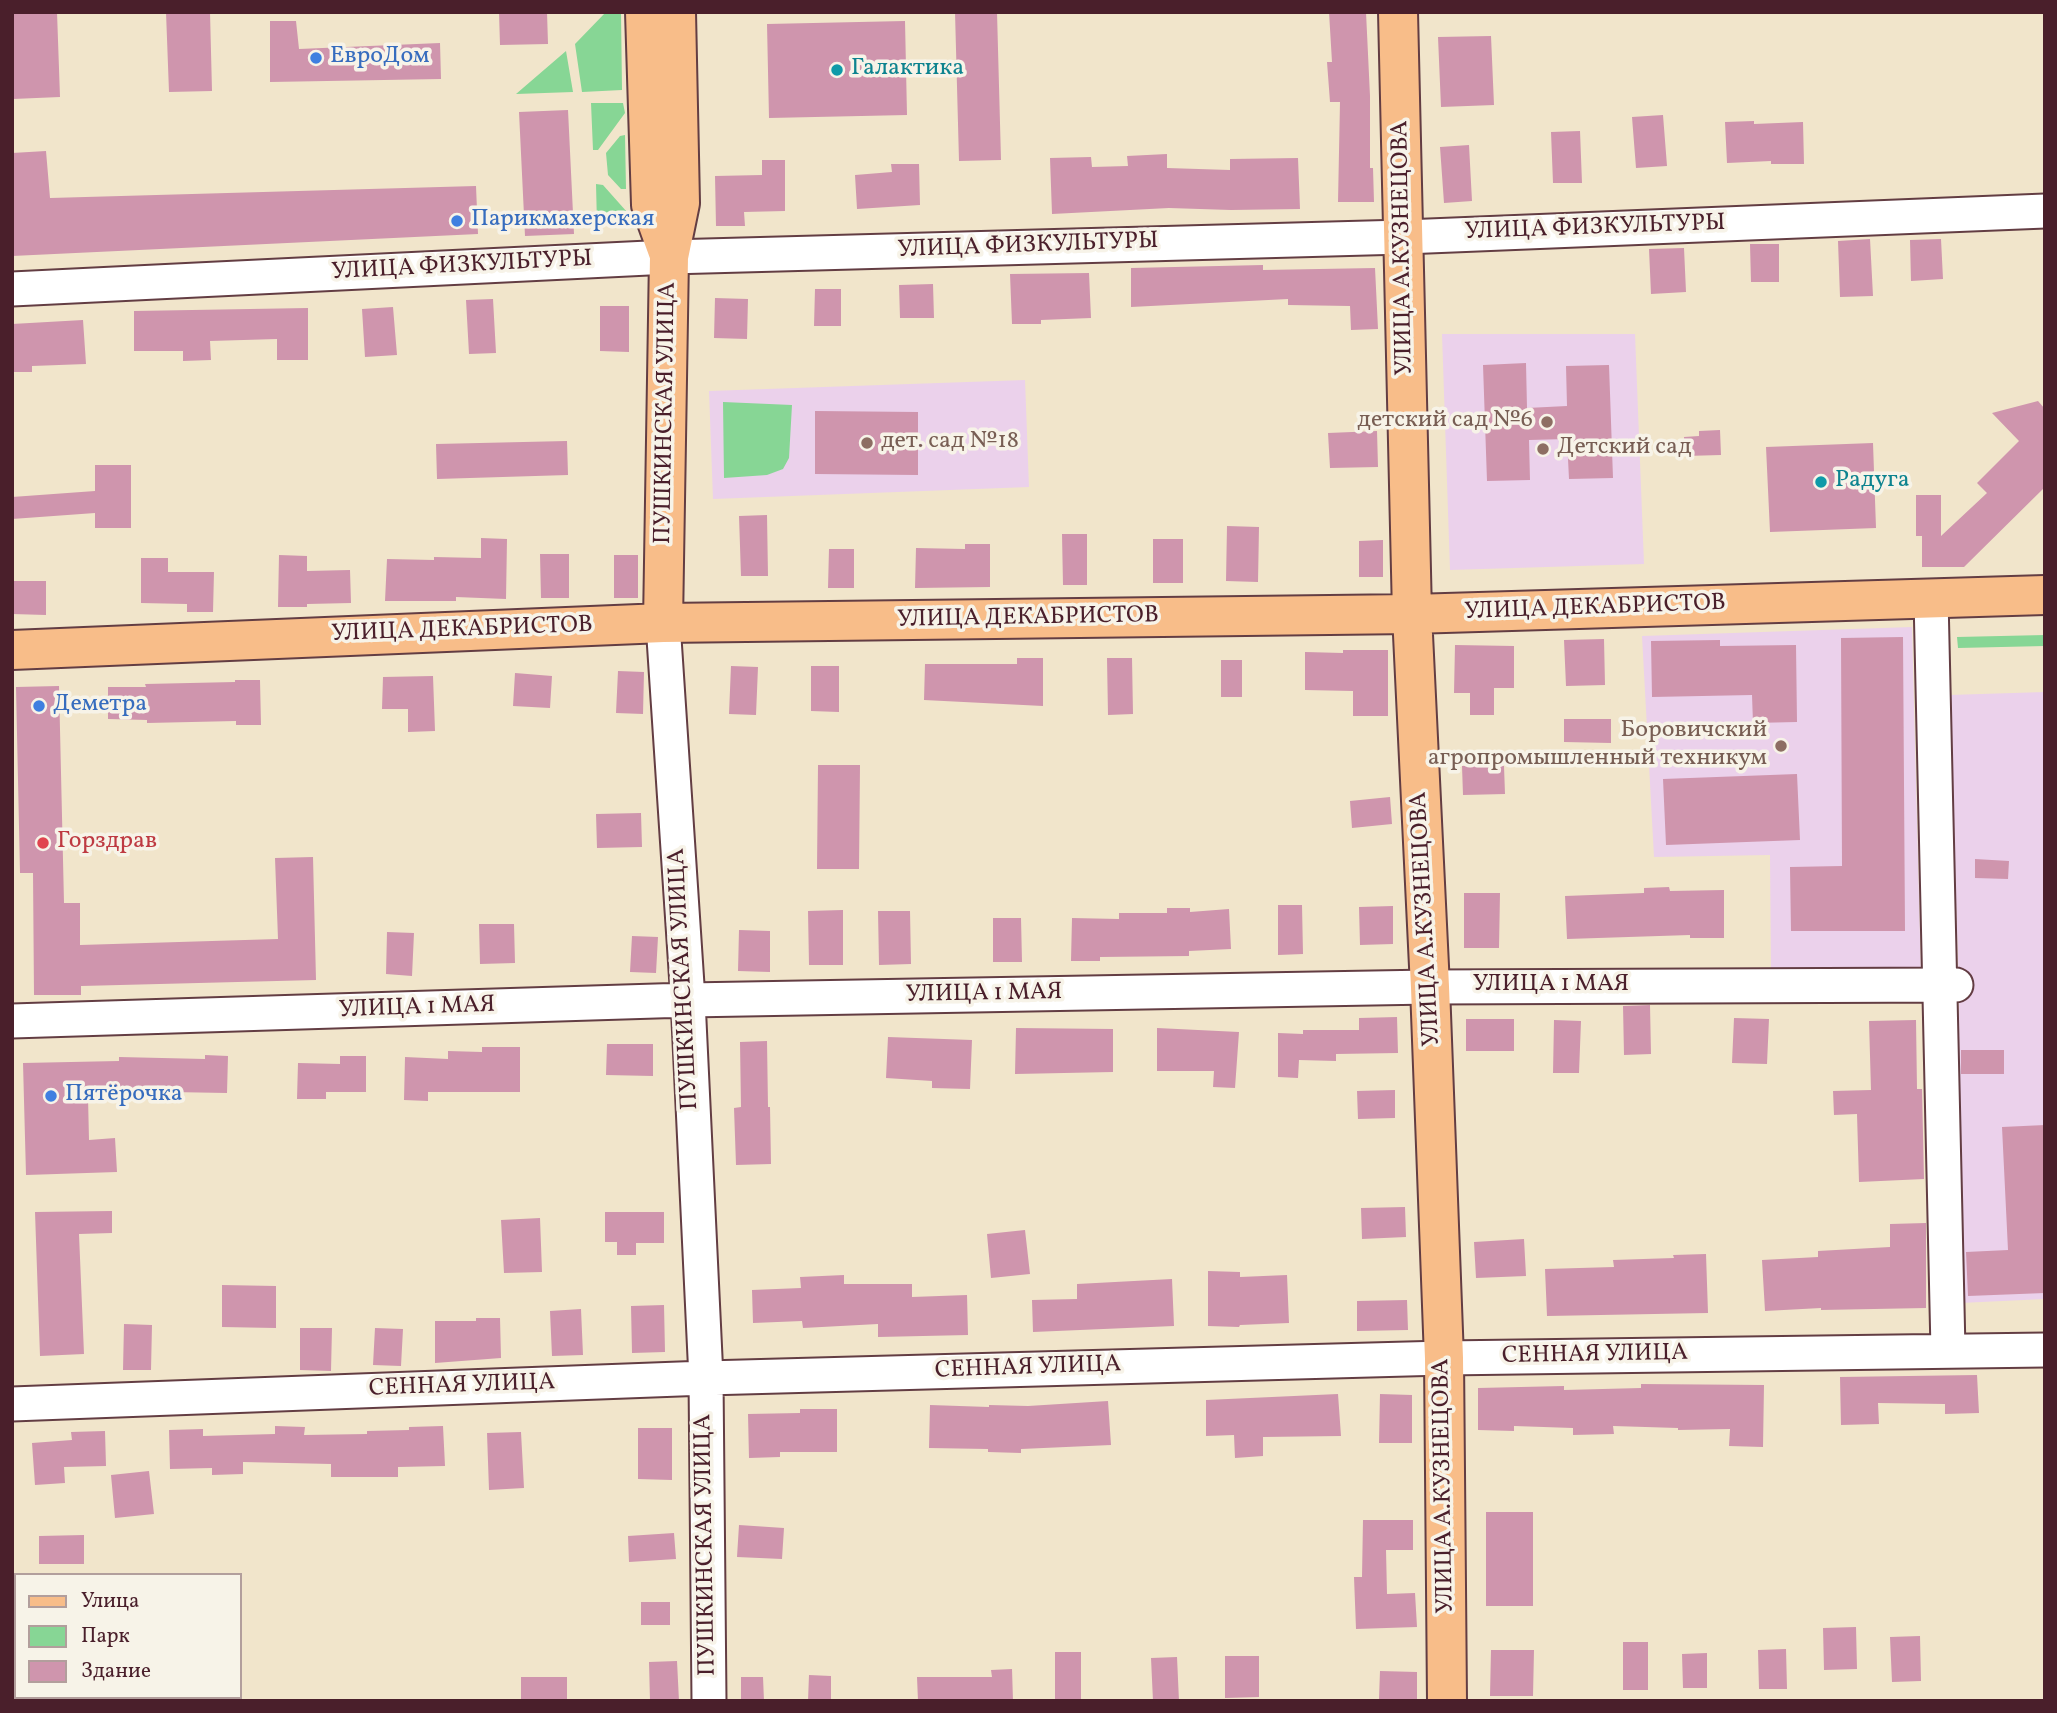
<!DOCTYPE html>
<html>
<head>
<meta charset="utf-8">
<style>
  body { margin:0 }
  #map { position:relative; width:2057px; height:1713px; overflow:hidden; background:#f1e5cb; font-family:Vollkorn,serif }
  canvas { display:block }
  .frame { position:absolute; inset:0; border:14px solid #4a1f2b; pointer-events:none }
  .legend { position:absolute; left:14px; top:1573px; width:228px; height:126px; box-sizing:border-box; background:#f7f3e8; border:2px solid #b29e9c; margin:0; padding:9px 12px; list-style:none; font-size:21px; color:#4a1f2b }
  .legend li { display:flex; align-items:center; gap:14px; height:35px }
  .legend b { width:35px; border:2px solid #b29e9c }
</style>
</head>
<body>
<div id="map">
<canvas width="2057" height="1713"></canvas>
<div class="frame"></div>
<ul class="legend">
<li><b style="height:9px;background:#f8bd89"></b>Улица</li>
<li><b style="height:19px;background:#87d695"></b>Парк</li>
<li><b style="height:19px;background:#cf95ad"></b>Здание</li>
</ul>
</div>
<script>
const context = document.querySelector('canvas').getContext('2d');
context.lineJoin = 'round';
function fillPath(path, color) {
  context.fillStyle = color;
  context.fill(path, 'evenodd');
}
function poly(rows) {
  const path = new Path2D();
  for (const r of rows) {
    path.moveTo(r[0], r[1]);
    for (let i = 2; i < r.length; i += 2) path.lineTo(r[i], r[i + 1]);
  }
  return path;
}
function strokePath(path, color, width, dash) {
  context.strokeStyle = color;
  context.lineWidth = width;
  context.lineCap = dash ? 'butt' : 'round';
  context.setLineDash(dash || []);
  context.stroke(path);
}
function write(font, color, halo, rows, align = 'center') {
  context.font = font + ' Vollkorn,serif';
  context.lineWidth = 7;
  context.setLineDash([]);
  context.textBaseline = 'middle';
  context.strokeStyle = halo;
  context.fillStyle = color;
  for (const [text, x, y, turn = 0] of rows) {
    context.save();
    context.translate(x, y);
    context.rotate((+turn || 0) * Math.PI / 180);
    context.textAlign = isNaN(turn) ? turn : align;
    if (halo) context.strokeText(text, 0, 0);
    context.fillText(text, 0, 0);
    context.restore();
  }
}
fillPath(poly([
  [1442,334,1635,334,1644,564,1450,570],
  [1025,380,1029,487,713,499,709,391],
  [1912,627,1921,974,1771,973,1770,855,1654,857,1642,636],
  [2045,692,2045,1299,1960,1303,1959,989,1949,695]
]), '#ebd1eb');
fillPath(poly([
  [606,12,621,12,622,90,582,92,575,44],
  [566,51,573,92,516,94],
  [591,103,623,103,625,113,598,150,593,150],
  [625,135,626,189,621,189,608,175,606,153,620,136],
  [596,184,603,185,627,212,626,223,597,224],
  [723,402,792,405,789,458,783,469,767,475,724,478],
  [2045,635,2045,646,1958,648,1957,637]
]), '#87d695');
fillPath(poly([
  [12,12,57,12,60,97,13,99],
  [166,12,210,12,212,91,169,92],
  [499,12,547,12,548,44,500,45],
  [955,12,997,12,1001,160,959,161],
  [1329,12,1366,12,1370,96,1370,168,1373,168,1374,202,1338,202,1340,102,1330,102,1327,62,1332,62],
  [270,21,296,21,299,49,440,43,441,79,270,82],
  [905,21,907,115,769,118,767,24],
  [1491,36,1494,105,1441,107,1438,37],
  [568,110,574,234,525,236,519,112],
  [1663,115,1667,166,1636,168,1632,117],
  [1754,121,1754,124,1803,122,1804,164,1771,164,1771,161,1727,163,1725,122],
  [1580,131,1582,183,1553,183,1551,132],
  [1469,145,1472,201,1444,203,1440,147],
  [46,151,50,198,476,186,478,234,12,256,12,153],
  [1167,154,1167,168,1230,170,1230,159,1298,158,1300,209,1231,210,1169,208,1052,214,1050,158,1091,157,1092,167,1128,166,1127,156],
  [762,160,785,160,785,211,744,212,745,226,716,226,715,176,762,175],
  [891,164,919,164,920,205,857,209,855,175,892,172],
  [1870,239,1873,296,1840,297,1838,241],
  [1941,239,1943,279,1911,281,1910,240],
  [1750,244,1779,244,1779,282,1751,282],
  [1684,248,1686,292,1651,294,1649,249],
  [1263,265,1263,270,1375,268,1378,329,1351,330,1350,306,1288,305,1288,299,1131,307,1131,268],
  [1089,273,1091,318,1041,320,1041,324,1012,324,1010,274],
  [933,284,934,318,900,318,899,285],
  [815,289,841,289,841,326,814,326],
  [715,298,748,299,747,339,714,338],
  [493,299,496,353,469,354,466,300],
  [600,306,629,306,629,352,600,351],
  [393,307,397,355,365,357,362,309],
  [308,308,308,360,277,360,277,339,210,341,211,360,183,361,183,351,134,351,134,311],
  [83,320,86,364,32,366,32,372,12,372,12,324],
  [1526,363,1527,408,1567,406,1566,366,1609,365,1613,478,1569,479,1567,439,1529,440,1530,480,1487,481,1483,365],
  [2038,401,2045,409,2045,487,1964,567,1922,567,1922,536,1916,536,1916,495,1941,495,1941,536,1987,493,1977,483,2019,441,1992,413],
  [815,411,918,412,918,475,815,474],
  [1720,430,1721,455,1685,456,1684,437,1699,436,1699,431],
  [1377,431,1378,467,1330,468,1328,433],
  [567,441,568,475,437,479,436,444],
  [1873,443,1876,528,1770,532,1766,447],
  [95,465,131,465,131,528,95,528,95,513,12,519,12,497,95,491],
  [767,515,768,576,741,576,739,516],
  [1227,526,1259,527,1258,582,1226,581],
  [1062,534,1087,534,1087,585,1063,585],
  [481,538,507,539,506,599,456,597,456,601,385,601,387,559,434,560,434,557,481,558],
  [1153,539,1183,539,1183,583,1153,583],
  [1383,540,1383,577,1359,577,1359,541],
  [965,544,990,544,990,587,915,588,916,548,965,549],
  [829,549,854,549,854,588,828,588],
  [540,554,569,554,569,598,541,598],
  [279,555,307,556,307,571,350,570,351,603,307,604,307,607,278,607],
  [614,555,638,555,638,598,614,598],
  [141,558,168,558,168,572,214,572,213,612,187,612,187,604,141,603],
  [12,581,46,581,46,615,12,614],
  [1903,637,1905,931,1791,931,1790,867,1842,866,1841,638],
  [1604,639,1605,685,1566,686,1564,640],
  [1720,640,1720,646,1796,645,1797,722,1753,723,1752,695,1652,697,1651,641],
  [1455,645,1514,646,1514,688,1494,688,1494,715,1470,715,1470,693,1454,693],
  [1343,650,1388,650,1388,716,1353,716,1353,691,1305,690,1305,652,1343,653],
  [1017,658,1043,658,1043,706,924,700,925,664,1017,664],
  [1107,658,1132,658,1133,714,1108,715],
  [1221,660,1242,660,1242,697,1221,697],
  [731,666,758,667,756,715,729,714],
  [811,666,839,666,839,712,811,711],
  [618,671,644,672,643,714,616,713],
  [515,673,552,676,550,708,513,706],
  [433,676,435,731,408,732,408,709,382,709,383,677],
  [235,680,260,680,261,725,236,725,236,721,147,723,147,720,108,719,108,687,146,687,145,684,235,682],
  [59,686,64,903,80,903,80,945,278,939,275,858,313,857,316,980,81,986,81,995,34,995,33,873,20,873,16,687],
  [1564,719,1611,719,1611,743,1564,742],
  [818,765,860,765,859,869,817,869],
  [1462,766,1504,766,1505,794,1463,795],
  [1797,774,1800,840,1666,845,1663,779],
  [1390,797,1392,824,1352,828,1350,801],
  [641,813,642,847,597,848,596,814],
  [1975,859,2009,861,2008,879,1975,878],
  [1669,887,1670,891,1724,890,1724,938,1690,938,1690,935,1567,939,1565,896,1644,893,1644,888],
  [1464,893,1500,893,1499,948,1464,948],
  [1278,905,1302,905,1303,954,1278,955],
  [1393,906,1393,944,1360,945,1359,907],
  [1167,908,1190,908,1190,912,1229,909,1231,949,1189,951,1189,956,1100,957,1100,961,1071,961,1072,918,1119,919,1119,913,1167,913],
  [843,910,843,965,809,965,808,911],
  [878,911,910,911,911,964,879,965],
  [993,918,1021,918,1022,962,993,962],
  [479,924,514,924,515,963,480,964],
  [739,930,770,931,770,972,738,971],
  [387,932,414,933,412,976,386,974],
  [632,936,658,937,656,973,630,972],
  [1650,1005,1651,1054,1624,1055,1623,1006],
  [1397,1017,1398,1053,1336,1054,1336,1061,1299,1060,1298,1078,1278,1077,1278,1033,1303,1034,1303,1030,1359,1030,1359,1018],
  [1734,1018,1769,1019,1767,1064,1732,1063],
  [1466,1019,1514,1019,1514,1051,1466,1051],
  [1554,1020,1581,1021,1579,1073,1553,1073],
  [1916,1020,1917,1089,1922,1089,1924,1179,1859,1182,1857,1114,1834,1115,1833,1091,1871,1090,1869,1021],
  [1016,1028,1113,1029,1113,1072,1015,1074],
  [1157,1028,1239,1032,1235,1088,1213,1087,1214,1071,1157,1071],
  [888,1037,972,1040,970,1089,932,1088,932,1081,886,1078],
  [767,1041,768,1107,770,1107,771,1164,736,1165,734,1108,741,1107,740,1042],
  [607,1044,653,1044,653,1076,606,1075],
  [482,1047,520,1047,520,1092,428,1092,428,1101,404,1100,405,1057,448,1059,448,1051,482,1052],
  [1961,1050,2004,1050,2004,1074,1961,1074],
  [205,1055,228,1056,227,1093,171,1092,171,1098,88,1097,89,1140,115,1138,117,1172,26,1175,23,1063,119,1061,119,1057,205,1059],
  [340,1056,366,1056,366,1092,326,1092,326,1099,297,1099,298,1063,340,1064],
  [1395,1090,1395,1118,1358,1119,1357,1091],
  [2045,1125,2045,1293,1968,1296,1966,1252,2008,1250,2002,1127],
  [1405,1207,1406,1237,1362,1239,1361,1208],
  [112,1211,112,1233,79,1234,84,1354,40,1356,35,1212],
  [605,1212,664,1212,664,1243,636,1243,636,1255,617,1255,617,1242,605,1242],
  [540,1218,542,1272,504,1273,501,1220],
  [1926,1223,1926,1308,1821,1310,1821,1308,1765,1311,1762,1260,1818,1257,1818,1251,1890,1247,1890,1224],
  [1025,1230,1030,1274,991,1278,987,1234],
  [1524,1239,1526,1276,1476,1278,1474,1242],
  [1706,1254,1708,1313,1547,1316,1545,1269,1614,1267,1613,1260,1674,1258,1673,1255],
  [1208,1271,1240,1272,1240,1277,1287,1275,1289,1323,1240,1325,1239,1327,1208,1326],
  [844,1275,844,1284,912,1284,912,1297,967,1295,968,1335,878,1337,878,1324,803,1328,802,1321,753,1323,752,1290,801,1288,800,1277],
  [1172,1279,1174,1326,1033,1332,1032,1300,1077,1299,1077,1284],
  [222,1285,276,1286,276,1328,222,1327],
  [1407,1300,1408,1330,1357,1331,1357,1301],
  [664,1305,665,1352,632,1353,631,1306],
  [581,1309,583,1355,552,1356,550,1311],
  [476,1318,500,1318,501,1358,435,1363,435,1321,476,1321],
  [124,1324,152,1325,151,1370,123,1370],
  [300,1328,332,1328,331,1371,300,1370],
  [375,1328,403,1329,401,1366,373,1365],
  [1977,1375,1979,1413,1945,1414,1945,1404,1878,1403,1879,1424,1841,1425,1840,1377],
  [1641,1384,1764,1385,1763,1447,1729,1446,1730,1429,1678,1430,1678,1428,1613,1426,1614,1434,1573,1435,1573,1428,1514,1426,1514,1431,1478,1430,1478,1388,1564,1386,1564,1390,1641,1388],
  [1338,1394,1341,1436,1263,1437,1263,1456,1235,1458,1234,1435,1206,1436,1206,1400],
  [1380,1394,1412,1395,1412,1443,1379,1443],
  [1108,1401,1111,1445,1021,1449,1021,1453,988,1452,988,1449,929,1448,930,1405,989,1407,989,1405,1028,1406],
  [800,1409,837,1409,837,1452,780,1452,780,1457,749,1458,748,1414,800,1413],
  [275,1426,305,1427,304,1435,367,1434,367,1431,409,1430,409,1427,443,1426,445,1466,398,1467,398,1477,331,1477,331,1464,243,1462,243,1474,212,1475,212,1468,170,1469,169,1430,203,1429,203,1436,275,1434],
  [638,1428,672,1428,672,1480,638,1479],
  [105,1431,106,1466,64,1467,65,1483,35,1485,32,1443,72,1440,71,1432],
  [521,1432,524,1488,489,1490,487,1433],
  [149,1471,154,1514,115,1518,111,1475],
  [1486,1512,1533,1512,1533,1606,1486,1606],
  [1363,1520,1413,1520,1413,1550,1386,1550,1387,1594,1415,1593,1417,1627,1356,1629,1354,1577,1362,1577],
  [739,1525,784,1528,782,1559,737,1557],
  [674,1533,676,1559,629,1562,628,1536],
  [84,1535,84,1564,39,1564,39,1536],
  [641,1602,670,1602,670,1625,641,1625],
  [1856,1627,1857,1669,1824,1670,1823,1628],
  [1920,1636,1921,1681,1892,1682,1890,1637],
  [1623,1642,1648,1642,1648,1690,1623,1690],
  [1786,1649,1787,1689,1759,1689,1758,1650],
  [1491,1650,1534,1650,1533,1696,1490,1696],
  [1055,1652,1081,1652,1081,1701,1055,1701],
  [1707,1653,1707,1688,1683,1688,1682,1654],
  [1225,1656,1259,1656,1259,1697,1225,1698],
  [1177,1657,1179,1701,1153,1701,1151,1658],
  [677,1661,679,1701,650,1701,649,1662],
  [1012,1669,1013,1701,918,1701,917,1677,992,1677,991,1670],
  [1380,1671,1417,1672,1417,1699,1379,1699],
  [809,1675,831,1676,831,1701,808,1701],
  [521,1677,567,1677,567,1701,521,1701],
  [741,1677,763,1677,764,1701,741,1701]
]), '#cf95ad');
const minor = poly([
  [12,289,669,257,1404,237,2045,211],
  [1931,598,1948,1350],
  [663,623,688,1000,706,1378,709,1701],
  [12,1021,688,1000,1430,987,1956,985],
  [12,1404,706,1378,1444,1358,2045,1350]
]);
const major = poly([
  [645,12,651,205,669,255],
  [1398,12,1412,614,1430,987,1444,1358,1447,1701],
  [663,623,669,257,680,203,676,12],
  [12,650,663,623,1412,614,2045,595]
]);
strokePath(minor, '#633d43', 37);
strokePath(major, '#633d43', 42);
strokePath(minor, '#fff', 33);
strokePath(major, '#f8bd89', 38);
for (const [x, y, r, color] of [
  [316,58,7,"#3f7fe0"],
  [837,70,7,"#0f9aa8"],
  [457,221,7,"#3f7fe0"],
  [1547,422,7,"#8d6e63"],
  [867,443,7,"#8d6e63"],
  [1543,449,7,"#8d6e63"],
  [1821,482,7,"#0f9aa8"],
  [39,706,7,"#3f7fe0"],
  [1781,746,7,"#8d6e63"],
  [43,843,7,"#e0444e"],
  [51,1096,7,"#3f7fe0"]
]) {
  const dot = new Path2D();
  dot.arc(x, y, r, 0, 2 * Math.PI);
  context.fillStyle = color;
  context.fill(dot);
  strokePath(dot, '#f7f3e8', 2.5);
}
write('24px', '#366cbe', '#f7f3e8', [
  ["ЕвроДом",330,58],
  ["Парикмахерская",471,221],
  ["Деметра",53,706],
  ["Пятёрочка",65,1096]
], 'left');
write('24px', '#0d838f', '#f7f3e8', [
  ["Галактика",851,70],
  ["Радуга",1835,482]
], 'left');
write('24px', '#4a1f2b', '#f7f3e8', [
  ["УЛИЦА ФИЗКУЛЬТУРЫ",1595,229,-2],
  ["УЛИЦА ФИЗКУЛЬТУРЫ",1028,247,-2],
  ["УЛИЦА А.КУЗНЕЦОВА",1404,248,-91],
  ["УЛИЦА ФИЗКУЛЬТУРЫ",462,267,-3],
  ["ПУШКИНСКАЯ УЛИЦА",667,413,-89],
  ["УЛИЦА ДЕКАБРИСТОВ",1595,609,-2],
  ["УЛИЦА ДЕКАБРИСТОВ",1028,619,-1],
  ["УЛИЦА ДЕКАБРИСТОВ",462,631,-2],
  ["УЛИЦА А.КУЗНЕЦОВА",1427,919,-93],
  ["ПУШКИНСКАЯ УЛИЦА",685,979,-93],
  ["УЛИЦА 1 МАЯ",1551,986],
  ["УЛИЦА 1 МАЯ",984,995,-1],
  ["УЛИЦА 1 МАЯ",417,1009,-2],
  ["СЕННАЯ УЛИЦА",1595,1356,-1],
  ["СЕННАЯ УЛИЦА",1028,1369,-2],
  ["СЕННАЯ УЛИЦА",462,1387,-2],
  ["УЛИЦА А.КУЗНЕЦОВА",1445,1486,-91],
  ["ПУШКИНСКАЯ УЛИЦА",707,1545,-91]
]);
write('24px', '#785e54', '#f7f3e8', [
  ["детский сад №6",1533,422],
  ["дет. сад №18",881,443,"left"],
  ["Детский сад",1557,449,"left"],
  ["Боровичский",1767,732],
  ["агропромышленный техникум",1767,760]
], 'right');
write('24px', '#be3a42', '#f7f3e8', [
  ["Горздрав",57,843]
], 'left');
</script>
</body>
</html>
